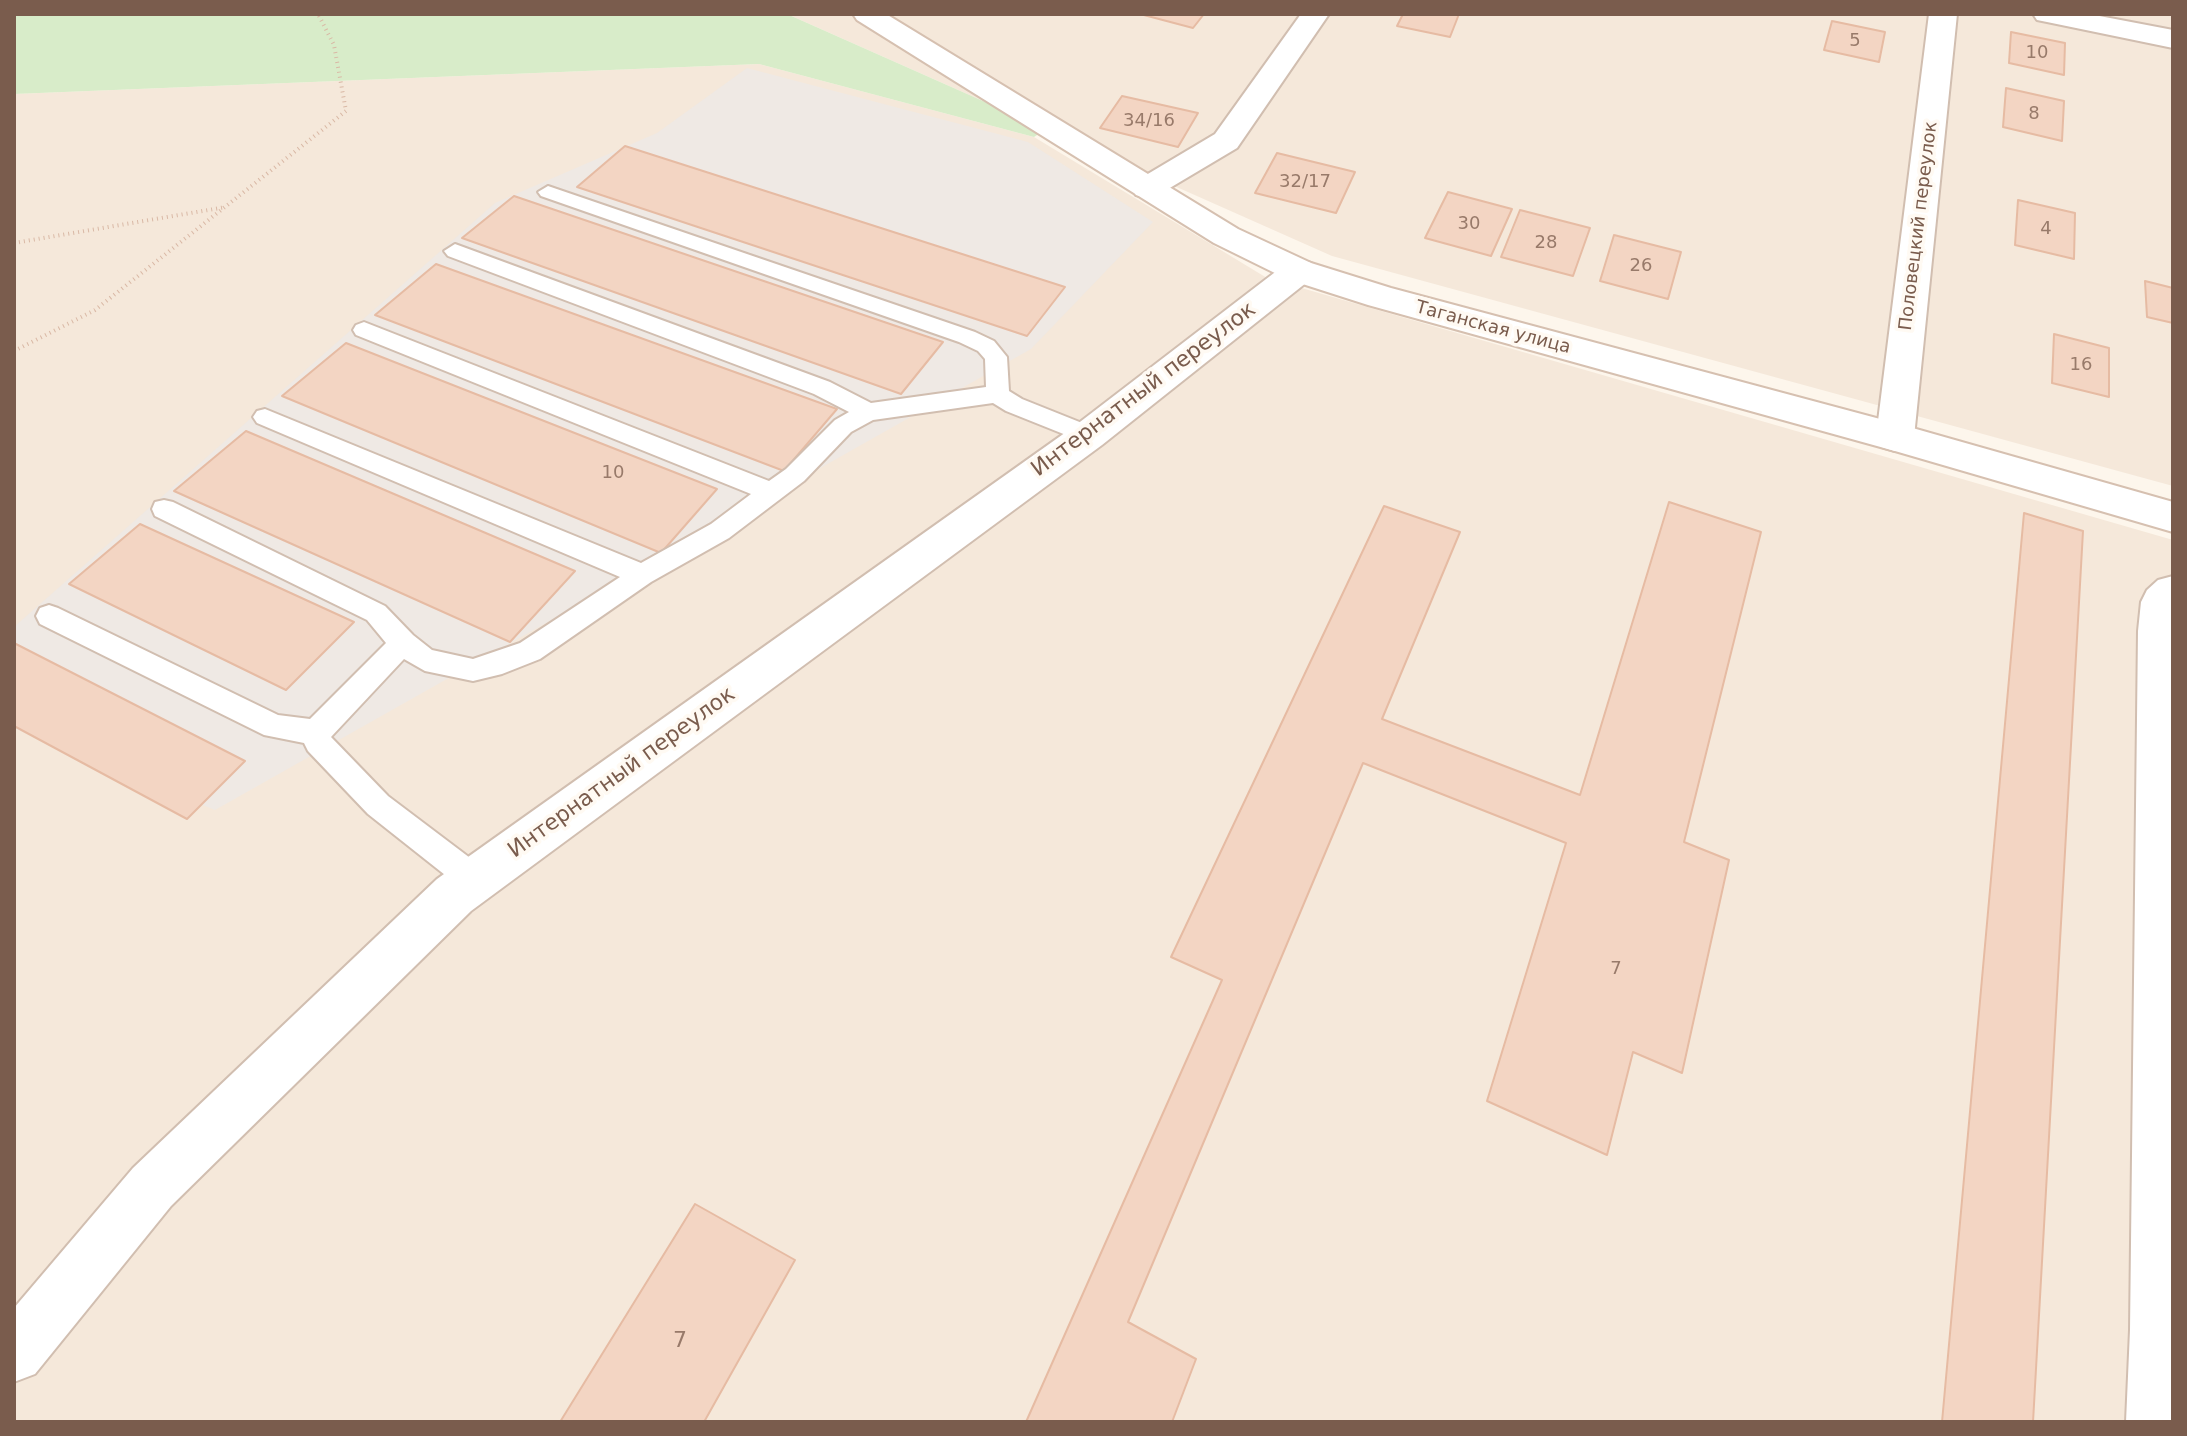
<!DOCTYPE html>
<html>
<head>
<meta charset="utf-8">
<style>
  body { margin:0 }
  #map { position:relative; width:2187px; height:1436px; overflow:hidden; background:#fdf6ec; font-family:"DejaVu Sans",sans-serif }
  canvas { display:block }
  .frame { position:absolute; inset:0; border:16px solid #7a5c4d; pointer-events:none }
</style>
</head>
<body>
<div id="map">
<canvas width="2187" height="1436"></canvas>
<div class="frame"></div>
</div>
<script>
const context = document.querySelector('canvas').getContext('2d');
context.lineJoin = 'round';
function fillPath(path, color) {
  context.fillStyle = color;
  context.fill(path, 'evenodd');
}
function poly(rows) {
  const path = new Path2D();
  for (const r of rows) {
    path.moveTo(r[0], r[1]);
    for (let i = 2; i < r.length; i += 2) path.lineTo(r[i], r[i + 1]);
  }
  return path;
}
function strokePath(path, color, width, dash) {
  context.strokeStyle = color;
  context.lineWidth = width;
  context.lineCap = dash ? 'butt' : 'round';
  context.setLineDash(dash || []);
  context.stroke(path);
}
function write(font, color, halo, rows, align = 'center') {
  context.font = font + ' "DejaVu Sans",sans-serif';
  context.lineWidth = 7;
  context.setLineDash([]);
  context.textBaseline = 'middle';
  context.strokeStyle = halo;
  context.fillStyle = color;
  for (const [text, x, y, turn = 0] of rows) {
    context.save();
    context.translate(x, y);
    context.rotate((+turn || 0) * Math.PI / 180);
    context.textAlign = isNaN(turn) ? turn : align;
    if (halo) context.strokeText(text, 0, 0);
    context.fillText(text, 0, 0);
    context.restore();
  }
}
fillPath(poly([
  [787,14,2173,14,2173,486,1332,256],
  [759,64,1034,137,1267,278,2173,540,2173,1422,14,1422,14,94]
]), '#f5e8da');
fillPath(poly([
  [747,68,1028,142,1153,222,1031,349,215,810,14,728,14,627,495,203,657,133]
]), '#efe9e4');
fillPath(poly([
  [14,14,787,14,1046,129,1034,137,759,64,14,94]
]), '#d8ecc9');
const building = poly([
  [1140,14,1204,14,1193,28,1140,14],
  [1403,14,1459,14,1450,37,1397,26,1403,14],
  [1832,21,1885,32,1879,62,1824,50,1832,21],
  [2011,32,2065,43,2064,75,2009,63,2011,32],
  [2006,88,2064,101,2062,141,2003,127,2006,88],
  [1122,96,1198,113,1178,147,1100,128,1122,96],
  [625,146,1065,287,1027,336,577,187,625,146],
  [1277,153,1355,172,1336,213,1255,193,1277,153],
  [1448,192,1512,209,1491,256,1425,238,1448,192],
  [514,196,943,342,901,394,462,238,514,196],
  [2018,200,2075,213,2074,259,2015,245,2018,200],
  [1520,210,1590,228,1573,276,1501,257,1520,210],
  [1614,235,1681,252,1668,299,1600,281,1614,235],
  [436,264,837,409,784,471,375,315,436,264],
  [2145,281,2173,288,2173,323,2147,317,2145,281],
  [2054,334,2109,348,2109,397,2052,383,2054,334],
  [346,343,717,489,661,553,282,396,346,343],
  [246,431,575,571,510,642,174,491,246,431],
  [1669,502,1761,532,1684,842,1729,860,1682,1073,1633,1052,1607,1155,1487,1101,1566,843,1363,763,1128,1322,1196,1359,1172,1422,1026,1422,1222,980,1171,957,1384,506,1460,532,1382,719,1580,795,1669,502],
  [2024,513,2083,531,2033,1422,1942,1422,2024,513],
  [140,524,354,622,286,690,69,584,140,524],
  [14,643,245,761,187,819,14,726,14,643],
  [695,1204,795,1260,704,1422,560,1422,695,1204]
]);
fillPath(building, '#f3d5c3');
strokePath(building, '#e6bba3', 2);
const lane = poly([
  [548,186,975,332,994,341,1007,357,1009,391,1022,399,1097,429,1101,435,1097,441,1089,444,1081,441,1006,411,993,403,873,420,851,432,804,481,729,538,651,582,540,659,502,674,473,681,425,671,404,659,331,737,388,796,486,870,490,880,486,890,475,894,464,890,368,814,308,751,304,743,264,735,40,624,36,616,40,608,49,605,58,608,278,715,310,719,386,643,367,620,155,516,152,509,155,502,164,500,173,502,385,606,413,635,432,650,473,659,520,643,620,577,257,423,253,417,257,411,265,409,641,563,711,524,751,494,356,335,353,330,356,325,364,322,769,481,786,469,835,420,849,412,814,394,448,256,444,251,455,244,830,382,871,403,986,387,985,359,978,351,959,342,541,196,538,192,548,186]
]);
const street = poly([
  [1301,14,1329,14,1237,148,1158,195,1147,198,1136,195,1131,188,1136,181,1215,134,1301,14],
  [1929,14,1957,14,1914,437,1908,447,1895,451,1882,447,1876,437,1929,14],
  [2033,14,2089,14,2173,30,2173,48,2047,22,2037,20,2033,14],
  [1299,260,1311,263,1316,271,1311,279,1102,445,471,911,171,1206,35,1374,14,1382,14,1308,133,1168,437,879,1076,425,1287,263,1299,260],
  [2173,576,2173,1422,2126,1422,2130,1330,2138,631,2141,602,2147,590,2158,580,2173,576]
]);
const secondary = poly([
  [853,14,886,14,1238,229,1311,263,1391,288,1895,423,2173,502,2173,532,1895,451,1368,305,1287,279,1214,243,857,20,853,14]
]);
strokePath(lane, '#d1beb0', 4);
strokePath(street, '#d1beb0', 4);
strokePath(secondary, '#d6c0b0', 4);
strokePath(poly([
  [14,243,226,207],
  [14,351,95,310,346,111,334,45,318,14]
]), '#d9b8a5', 4, [1, 4]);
fillPath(lane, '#fff');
fillPath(street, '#fff');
fillPath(secondary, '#fff');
write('18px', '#987a6a', null, [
  ["5",1855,41],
  ["10",2037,53],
  ["8",2034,114],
  ["34/16",1149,121],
  ["32/17",1305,182],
  ["30",1469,224],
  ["4",2046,229],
  ["28",1546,243],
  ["26",1641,266],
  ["16",2081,365],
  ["10",613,473],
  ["7",1616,969]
]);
write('18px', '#7a5c4d', '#fffaf3', [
  ["Половецкий переулок",1919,226,-83],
  ["Таганская улица",1493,328,15]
]);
write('22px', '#7a5c4d', '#fffaf3', [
  ["Интернатный переулок",1144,390,-37],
  ["Интернатный переулок",622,773,-36]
]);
write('22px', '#987a6a', null, [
  ["7",680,1341]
]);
</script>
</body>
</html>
